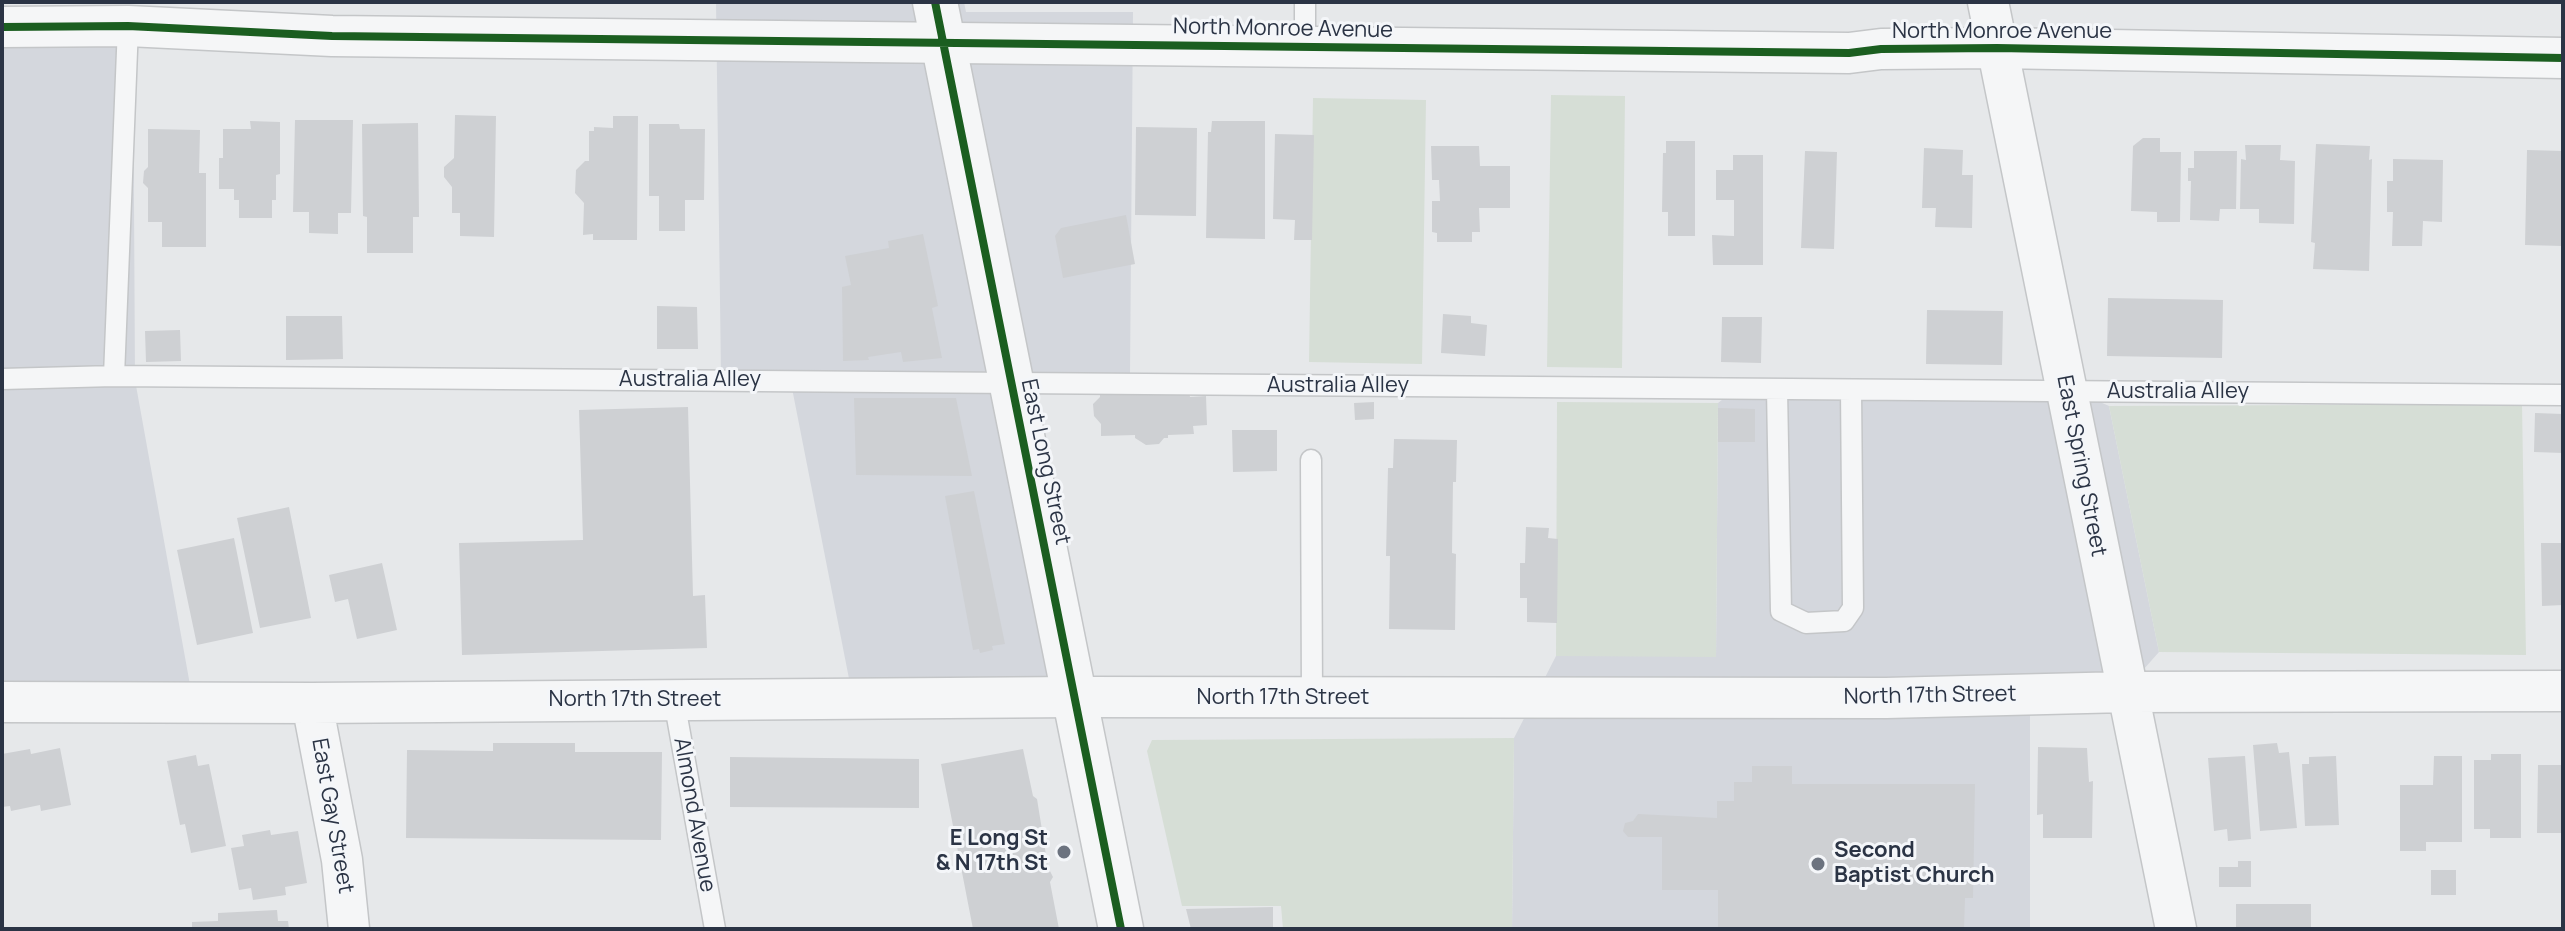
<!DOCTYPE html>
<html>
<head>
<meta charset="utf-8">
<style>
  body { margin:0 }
  #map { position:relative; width:2565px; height:931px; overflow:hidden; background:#e6e8ea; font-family:Manrope,sans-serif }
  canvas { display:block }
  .frame { position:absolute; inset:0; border:4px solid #2b3445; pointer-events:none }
</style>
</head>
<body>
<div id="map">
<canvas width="2565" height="931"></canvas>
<div class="frame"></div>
</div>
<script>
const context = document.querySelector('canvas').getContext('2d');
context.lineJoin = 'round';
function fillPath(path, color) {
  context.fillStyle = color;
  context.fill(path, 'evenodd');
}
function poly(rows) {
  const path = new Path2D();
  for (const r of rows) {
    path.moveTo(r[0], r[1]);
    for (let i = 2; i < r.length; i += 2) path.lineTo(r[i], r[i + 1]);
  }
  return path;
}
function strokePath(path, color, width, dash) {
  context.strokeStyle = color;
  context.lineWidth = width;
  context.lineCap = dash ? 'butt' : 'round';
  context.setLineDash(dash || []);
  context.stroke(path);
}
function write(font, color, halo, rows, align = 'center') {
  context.font = font + ' Manrope,sans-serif';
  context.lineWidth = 6;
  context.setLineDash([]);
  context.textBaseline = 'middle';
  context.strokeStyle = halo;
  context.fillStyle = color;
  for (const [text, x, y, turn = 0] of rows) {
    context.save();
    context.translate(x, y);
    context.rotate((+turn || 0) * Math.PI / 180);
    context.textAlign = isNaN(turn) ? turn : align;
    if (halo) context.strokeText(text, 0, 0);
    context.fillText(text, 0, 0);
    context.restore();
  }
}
fillPath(poly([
  [716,2,964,2,966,12,1133,12,1130,374,1013,378,1086,696,853,699,790,378,721,375],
  [2,22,133,25,135,380,192,696,147,723,2,723],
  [1741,385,2068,388,2109,406,2159,652,2120,696,2030,697,2030,929,1512,929,1514,738,1556,656,1716,656,1718,403]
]), '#d4d7dd');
fillPath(poly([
  [1551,95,1625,96,1622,368,1547,367],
  [1313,98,1426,100,1422,364,1309,362],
  [1557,402,1718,403,1716,657,1556,656],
  [2522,404,2526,655,2159,652,2109,406],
  [1514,738,1512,929,1283,929,1281,906,1182,906,1147,751,1152,740]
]), '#d6ded6');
fillPath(poly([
  [455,115,496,116,494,237,460,236,460,213,452,213,452,187,444,177,444,167,454,158],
  [613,116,638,116,637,240,593,240,593,234,583,235,584,203,575,193,576,170,585,161,589,161,589,131,594,131,594,127,613,128],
  [295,120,353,120,351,213,338,213,338,234,309,233,309,212,293,212],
  [250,121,280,122,280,174,276,175,276,200,272,200,272,218,239,218,239,200,234,200,234,189,219,189,219,158,223,158,223,129,251,129],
  [1212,121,1265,121,1265,239,1206,238,1208,132,1211,132],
  [418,123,419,217,413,217,413,253,367,253,367,217,363,216,362,124],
  [649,124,679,124,680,129,705,129,704,200,685,200,685,231,659,231,659,196,649,196],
  [1136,127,1197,128,1196,216,1135,215],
  [148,129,200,130,199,173,206,173,206,247,162,247,162,222,148,222,148,188,143,183,144,171,148,167],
  [1275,134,1314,135,1312,240,1294,240,1295,220,1273,219],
  [2143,138,2160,138,2160,152,2181,152,2180,222,2157,222,2157,212,2131,211,2133,146],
  [1666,141,1695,141,1695,236,1668,236,1668,212,1662,212,1663,153,1666,153],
  [2316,144,2370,146,2369,160,2372,159,2369,271,2313,269,2315,243,2311,242],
  [2245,145,2281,145,2280,160,2295,161,2294,224,2259,223,2259,209,2240,209,2241,159,2246,160],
  [1431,146,1479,146,1480,166,1510,166,1510,208,1479,208,1480,232,1472,232,1472,242,1437,242,1437,233,1432,232,1432,201,1440,201,1439,180,1432,180],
  [1924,148,1963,150,1962,175,1973,175,1972,228,1935,227,1936,208,1922,208],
  [2527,150,2563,151,2563,246,2525,245],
  [1805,151,1837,152,1834,249,1801,248],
  [2194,151,2237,151,2236,209,2220,209,2219,221,2190,220,2191,181,2188,181,2188,168,2194,168],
  [1733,155,1763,155,1763,265,1713,265,1712,235,1734,236,1734,200,1716,200,1716,170,1733,170],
  [2393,159,2443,160,2442,222,2423,221,2422,246,2392,246,2393,212,2387,212,2387,181,2393,181],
  [1126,215,1135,264,1063,278,1055,236,1061,228],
  [923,234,938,306,932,308,942,358,903,362,901,352,868,357,869,360,843,361,842,287,851,285,845,256,889,248,888,241],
  [2108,298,2223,300,2222,358,2107,356],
  [657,306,697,307,698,349,657,349],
  [1927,310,2003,311,2002,365,1926,364],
  [1443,314,1471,316,1471,323,1487,325,1485,356,1441,353],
  [286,316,342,316,343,359,286,360],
  [1722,317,1762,317,1761,363,1721,362],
  [180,330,181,361,146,362,145,331],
  [1189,392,1190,397,1206,396,1207,425,1193,426,1194,434,1168,435,1168,438,1164,438,1159,444,1146,445,1135,438,1135,435,1101,436,1101,424,1094,416,1093,404,1100,397,1100,394],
  [854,398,956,398,972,476,856,475],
  [1374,402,1374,419,1355,420,1354,403],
  [688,407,693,596,705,595,707,648,462,655,459,543,583,540,579,410],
  [1718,408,1755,409,1755,442,1718,442],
  [2535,413,2563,414,2563,453,2534,452],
  [1232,430,1277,430,1277,471,1233,472],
  [1394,439,1457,440,1456,482,1453,482,1452,553,1456,554,1455,630,1389,629,1390,556,1386,556,1388,468,1393,468],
  [974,491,1005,644,992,646,993,650,980,653,979,649,973,650,945,496],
  [289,507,311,618,260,628,237,518],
  [1526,527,1549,528,1548,538,1558,539,1557,623,1527,622,1527,598,1520,598,1520,563,1525,563],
  [234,538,253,633,197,645,177,550],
  [2541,543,2563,543,2563,605,2542,606],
  [382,563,397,630,357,639,348,599,335,602,329,575],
  [493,743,575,743,575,752,662,752,661,840,406,838,407,750,493,751],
  [2277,743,2279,753,2289,752,2297,828,2260,831,2253,745],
  [2038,747,2087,748,2089,782,2093,781,2092,838,2043,838,2043,814,2037,815],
  [60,748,71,805,41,811,40,805,11,811,10,806,2,807,2,754,30,749,31,754],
  [1023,749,1033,796,1037,799,1048,867,1053,877,1050,882,1059,929,973,929,941,764],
  [2491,754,2521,754,2521,838,2490,838,2490,829,2474,829,2474,760,2491,760],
  [196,755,198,766,209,764,226,846,191,853,185,824,180,825,167,761],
  [2245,756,2251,839,2228,841,2227,829,2214,831,2208,758],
  [2336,756,2339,825,2305,826,2302,764,2309,764,2309,757],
  [2434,756,2462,756,2462,842,2426,842,2426,851,2400,851,2400,785,2433,785],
  [730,757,919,759,919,808,730,807],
  [2538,765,2563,765,2563,833,2537,833],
  [1752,766,1792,766,1792,784,1975,784,1973,898,1965,898,1964,929,1718,929,1718,890,1662,890,1662,837,1628,837,1623,831,1625,823,1633,821,1638,814,1717,818,1717,801,1734,801,1734,782,1752,782],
  [270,830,271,835,298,831,307,883,285,887,286,895,253,900,251,888,239,890,231,848,244,846,242,835],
  [2238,861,2251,861,2251,887,2219,887,2219,867,2238,867],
  [2431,870,2456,870,2456,895,2431,895],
  [2236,904,2311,904,2311,929,2236,929],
  [1273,907,1273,929,1191,929,1186,909],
  [277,910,278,921,288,921,289,929,192,929,192,922,218,921,218,913]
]), '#ced0d3');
const service = poly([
  [1305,2,1305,47],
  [114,376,128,26],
  [2,379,114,376,2563,395],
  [1777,389,1781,611,1806,623,1844,621,1853,608,1851,390],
  [1311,460,1312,699],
  [674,700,715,929]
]);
const minor = poly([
  [1988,2,2176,929],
  [2,27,128,26,332,36,1849,53,1881,49,1997,48,2563,58],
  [2,702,312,703,1075,697,1886,698,2126,692,2563,691],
  [312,703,342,860,349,929]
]);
const tertiary = poly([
  [935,2,1121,929]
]);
strokePath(service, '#c4c6c8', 23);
strokePath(minor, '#c4c6c8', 43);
strokePath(tertiary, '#c4c6c8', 47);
strokePath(service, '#f5f6f7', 20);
strokePath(minor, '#f5f6f7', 40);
strokePath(tertiary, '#f5f6f7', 44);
strokePath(poly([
  [935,2,1121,929],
  [2,27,128,26,332,36,1849,53,1881,49,1997,48,2563,58]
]), '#1b5e20', 8);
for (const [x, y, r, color] of [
  [1064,852,8,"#6c737f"],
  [1818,864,8,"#6c737f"]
]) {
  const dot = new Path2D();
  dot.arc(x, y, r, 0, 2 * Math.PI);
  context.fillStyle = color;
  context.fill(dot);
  strokePath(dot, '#f4f6f9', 3);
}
write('22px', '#2b3445', '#f4f6f9', [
  ["North Monroe Avenue",1283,29,1],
  ["North Monroe Avenue",2002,32],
  ["Australia Alley",690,380],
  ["Australia Alley",1338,386],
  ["Australia Alley",2178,392],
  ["East Long Street",1045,462,78],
  ["East Spring Street",2081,466,79],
  ["North 17th Street",1930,696,-1],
  ["North 17th Street",1283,698],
  ["North 17th Street",635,700],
  ["Almond Avenue",694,815,80],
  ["East Gay Street",332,816,80]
]);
write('bold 22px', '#2b3445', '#f4f6f9', [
  ["E Long St",1048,839],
  ["& N 17th St",1048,864],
  ["Second",1834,851,"left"],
  ["Baptist Church",1834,876,"left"]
], 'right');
</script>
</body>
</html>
